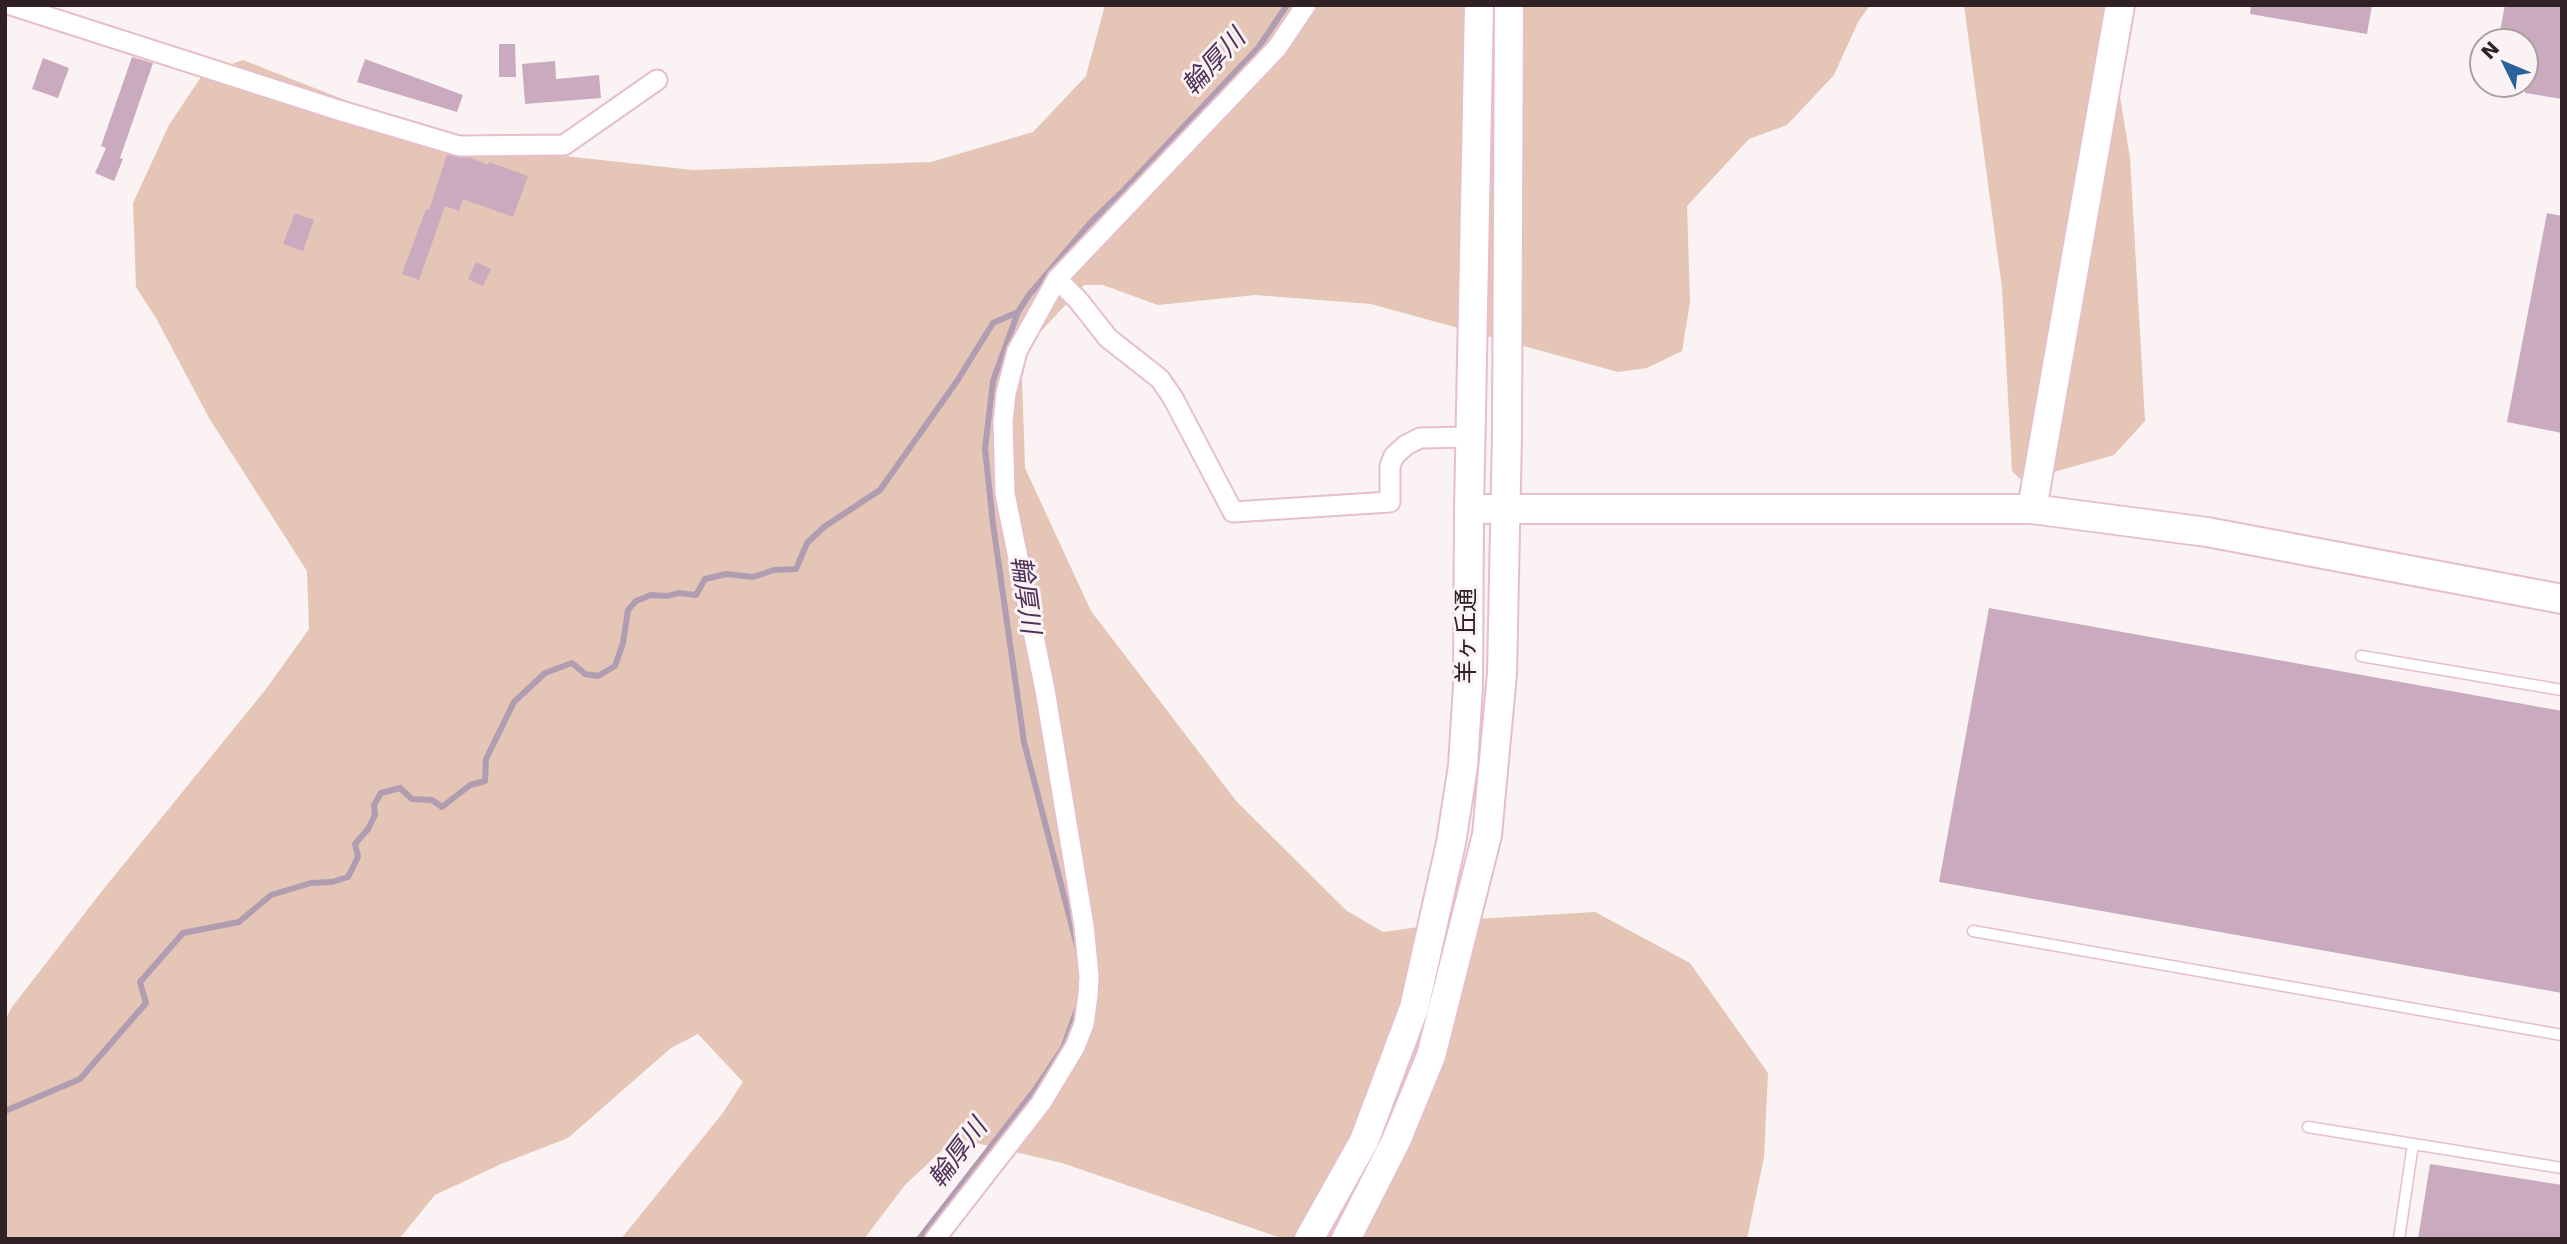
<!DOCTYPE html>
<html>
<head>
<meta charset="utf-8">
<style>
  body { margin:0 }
  #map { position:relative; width:2567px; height:1244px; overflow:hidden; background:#faf2f3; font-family:"DejaVu Sans",sans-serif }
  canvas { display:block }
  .frame { position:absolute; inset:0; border:7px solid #2f2124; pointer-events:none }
  .north { position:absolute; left:2469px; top:28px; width:70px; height:70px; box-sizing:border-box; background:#faf2f3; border:2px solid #a99ea0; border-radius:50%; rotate:313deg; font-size:19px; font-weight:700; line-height:28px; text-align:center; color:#2f2124 }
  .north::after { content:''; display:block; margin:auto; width:24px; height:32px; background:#28649b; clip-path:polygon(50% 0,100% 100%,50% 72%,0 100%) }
</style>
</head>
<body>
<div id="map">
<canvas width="2567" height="1244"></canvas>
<div class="frame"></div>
<div class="north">N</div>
</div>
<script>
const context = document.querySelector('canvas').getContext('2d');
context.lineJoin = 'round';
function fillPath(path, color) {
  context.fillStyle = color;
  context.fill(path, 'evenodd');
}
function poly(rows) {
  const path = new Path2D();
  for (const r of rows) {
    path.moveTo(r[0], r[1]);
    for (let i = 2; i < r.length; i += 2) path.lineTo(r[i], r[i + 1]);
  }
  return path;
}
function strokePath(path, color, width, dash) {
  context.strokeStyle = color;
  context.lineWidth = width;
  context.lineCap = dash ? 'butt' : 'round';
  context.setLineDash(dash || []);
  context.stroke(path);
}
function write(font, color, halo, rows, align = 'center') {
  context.font = font + ' "DejaVu Sans","Noto Sans JP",sans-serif';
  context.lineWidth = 6;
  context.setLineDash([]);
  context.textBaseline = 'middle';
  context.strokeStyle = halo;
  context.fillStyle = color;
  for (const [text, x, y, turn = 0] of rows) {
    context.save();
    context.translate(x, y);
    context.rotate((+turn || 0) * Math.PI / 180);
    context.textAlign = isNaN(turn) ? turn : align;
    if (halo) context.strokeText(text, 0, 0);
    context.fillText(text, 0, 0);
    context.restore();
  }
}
fillPath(poly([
  [1105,5,1870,5,1858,22,1834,75,1787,125,1749,139,1687,206,1690,302,1682,351,1647,368,1618,372,1371,304,1255,295,1158,305,1103,285,1084,285,1031,342,1022,378,1025,468,1091,611,1237,802,1347,911,1383,932,1476,919,1595,912,1690,963,1768,1073,1764,1157,1747,1239,1284,1239,1062,1163,955,1138,905,1185,864,1239,621,1239,722,1114,743,1082,698,1034,671,1048,568,1138,501,1164,435,1195,399,1239,5,1239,5,1020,12,1007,102,891,266,689,309,629,307,571,209,418,156,318,136,287,133,203,169,125,203,74,243,60,411,126,518,151,693,170,931,162,1033,132,1086,76],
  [1964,5,2105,5,2130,158,2145,421,2114,455,2022,481,2012,471,2002,288]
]), '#e5c5b6');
strokePath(poly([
  [1078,950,1024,742,993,524,985,449,993,381,1018,312,1029,295,1091,222,1122,192,1258,48,1287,5],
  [5,1111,80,1079,146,1003,140,982,183,933,239,922,271,895,311,883,332,882,348,877,358,857,355,844,368,829,375,815,374,805,381,793,400,788,412,799,432,800,442,807,470,785,485,781,486,759,514,702,545,673,572,663,585,674,598,676,615,666,623,643,628,610,636,601,651,595,668,596,678,593,696,595,705,579,726,574,753,577,774,570,796,569,807,543,824,527,880,490,957,381,993,323,1018,312],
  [919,1239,1037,1087,1063,1048,1077,1009]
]), '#b09db2', 6);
fillPath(poly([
  [2251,5,2372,5,2367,34,2250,14],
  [2505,5,2562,5,2562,99,2525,93,2525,42,2498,42],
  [499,44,515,44,516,77,499,77],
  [132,57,153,63,120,158,123,159,114,181,95,173,106,148,101,146],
  [43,58,69,68,58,98,32,89],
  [365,59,463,95,457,112,357,82],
  [555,61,556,79,599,75,601,98,525,104,522,64],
  [447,155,471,158,488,165,489,162,528,176,513,217,463,199,459,211,445,206,419,280,402,274,426,209,429,210],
  [295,213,314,220,303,251,283,244],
  [2547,213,2562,216,2562,433,2507,422],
  [476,262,491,269,483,286,468,279],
  [1989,608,2562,711,2562,993,1939,882],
  [2430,1164,2562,1185,2562,1239,2418,1239]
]), '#caaabf');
const lane = poly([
  [2361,656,2562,690],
  [1973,931,2562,1035],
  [2308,1127,2562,1168],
  [2399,1239,2413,1144]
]);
const street = poly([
  [11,5,338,110,459,146,564,145,657,80],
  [1057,279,1078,300,1108,338,1160,379,1173,398,1233,512,1390,502,1390,466,1394,456,1406,445,1420,438,1470,437],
  [935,1239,1041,1103,1075,1047,1084,1024,1088,995,1089,976,1084,926,1045,690,1005,494,1003,422,1006,393,1017,351,1057,279,1277,48,1306,5]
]);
const secondary = poly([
  [1487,509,2032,509,2207,532,2562,599],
  [2032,509,2120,5],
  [1309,1239,1364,1141,1414,1008,1451,843,1463,766,1468,686,1469,510,1479,5],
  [1346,1239,1396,1141,1431,1056,1487,835,1502,674,1507,434,1509,5]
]);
strokePath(lane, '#e6bfc8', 13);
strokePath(street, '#e6bfc8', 23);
strokePath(secondary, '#e6bfc8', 32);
strokePath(lane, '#fff', 10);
strokePath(street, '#fff', 19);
strokePath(secondary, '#fff', 28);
write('24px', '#2f2124', '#faf2f3', [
  ["羊ヶ丘通",1468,636,-90]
]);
write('italic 26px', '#4e3158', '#faf2f3', [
  ["輪厚川",1215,63,-47],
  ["輪厚川",1024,595,82],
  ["輪厚川",959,1154,-53]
]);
</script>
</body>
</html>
